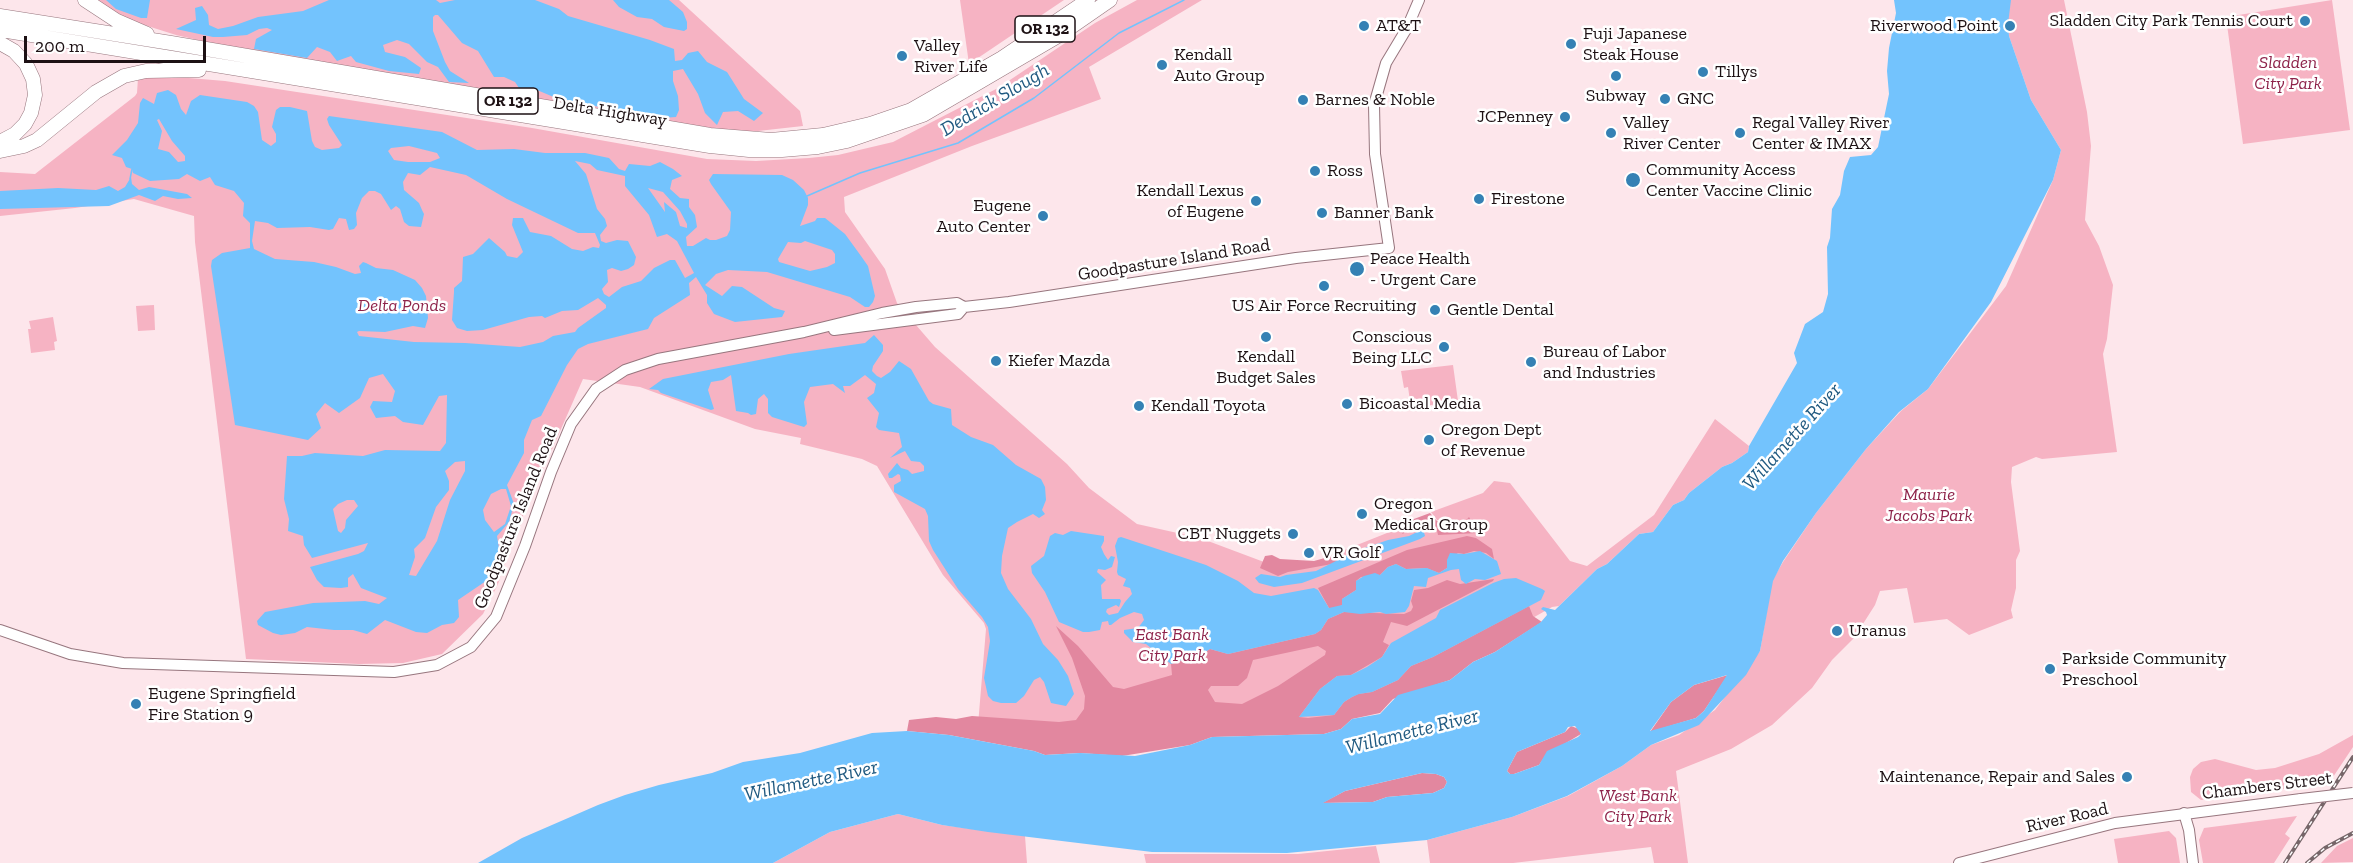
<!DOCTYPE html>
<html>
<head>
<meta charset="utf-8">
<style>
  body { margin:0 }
  #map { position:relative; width:2353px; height:863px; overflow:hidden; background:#fde6eb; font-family:"Zilla Slab",serif }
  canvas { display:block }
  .scale { position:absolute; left:24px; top:36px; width:182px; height:27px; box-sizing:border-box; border:3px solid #1d1114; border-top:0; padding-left:8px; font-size:18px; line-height:21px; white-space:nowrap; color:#1d1114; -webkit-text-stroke:4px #fff; paint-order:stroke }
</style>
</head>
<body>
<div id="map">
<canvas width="2353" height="863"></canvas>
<div class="scale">200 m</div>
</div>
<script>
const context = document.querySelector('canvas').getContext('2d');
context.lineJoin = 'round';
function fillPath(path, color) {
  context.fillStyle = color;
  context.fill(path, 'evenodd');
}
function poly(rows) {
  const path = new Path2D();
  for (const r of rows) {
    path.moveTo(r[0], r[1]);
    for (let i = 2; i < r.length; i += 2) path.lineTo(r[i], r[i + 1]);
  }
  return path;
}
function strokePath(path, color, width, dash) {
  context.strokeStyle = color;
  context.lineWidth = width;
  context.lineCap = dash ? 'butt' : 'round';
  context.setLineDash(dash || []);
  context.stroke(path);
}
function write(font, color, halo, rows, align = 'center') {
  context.font = font + ' "Zilla Slab",serif';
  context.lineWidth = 5;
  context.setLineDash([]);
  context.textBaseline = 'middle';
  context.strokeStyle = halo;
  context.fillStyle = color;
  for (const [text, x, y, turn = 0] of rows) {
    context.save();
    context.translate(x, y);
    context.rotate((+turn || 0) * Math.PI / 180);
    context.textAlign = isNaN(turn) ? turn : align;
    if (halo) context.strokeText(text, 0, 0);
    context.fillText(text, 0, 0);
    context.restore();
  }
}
fillPath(poly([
  [98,0,679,0,800,111,803,126,758,131,729,131,250,52,176,35,138,23,111,10],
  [960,0,1064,0,969,64],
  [1137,0,1202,0,1089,67,1101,99,972,146,844,197,845,212,885,269,897,303,935,347,1067,464,1089,488,1137,524,1200,538,1264,562,1317,561,1397,529,1452,524,1437,520,1431,512,1483,493,1494,481,1510,483,1570,561,1587,566,1654,515,1715,419,1749,446,1748,452,1732,463,1722,467,1689,493,1684,500,1673,505,1653,532,1639,534,1607,564,1597,569,1559,606,1552,607,1432,675,1327,725,978,725,986,629,984,623,943,575,877,466,862,459,800,444,801,438,755,429,640,387,583,379,521,520,498,584,483,614,442,654,403,663,359,664,246,659,195,242,194,216,134,199,75,208,0,216,0,172,35,174,135,96,137,93,138,78,165,76,225,81,532,128,707,159,756,161,809,158,838,155,893,142,998,88,1095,23],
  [2009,0,2064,0,2087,112,2091,146,2085,220,2099,246,2113,285,2107,339,2103,354,2117,452,2042,459,2036,457,2012,467,2011,482,2020,551,2016,560,2016,588,2011,610,2013,618,1969,635,1947,619,1914,623,1907,588,1880,591,1875,605,1854,638,1832,660,1812,688,1772,725,1731,749,1676,771,1688,863,1654,863,1651,847,1513,863,1430,863,1427,840,1512,817,1568,796,1622,766,1651,745,1679,735,1715,710,1760,651,1772,581,1783,562,1816,513,1866,449,1901,411,1928,389,2006,286,2053,180,2061,150,2031,100,2009,36,2007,12],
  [2332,0,2350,130,2243,144,2226,17],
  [154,305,155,330,138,331,136,306],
  [53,317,57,341,54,342,55,350,31,353,28,329,31,329,29,321],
  [1453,365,1458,401,1411,408,1408,387,1404,388,1401,371],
  [2353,735,2353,747,2329,783,2201,800,2191,792,2190,777,2193,769,2201,762,2215,759,2256,770,2275,768,2319,754],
  [898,814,942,825,1025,836,1027,863,773,863,830,832],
  [2297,816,2285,834,2290,838,2274,863,2203,863,2199,840,2204,828],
  [2169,831,2176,838,2180,863,2118,863,2114,839],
  [2353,838,2353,862,2321,863,2337,846],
  [1376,846,1380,863,1146,863,1144,854,1298,854]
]), '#f6b3c3');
fillPath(poly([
  [1430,513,1437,521,1461,526,1469,517,1478,533,1438,535,1436,526,1417,526,1408,527,1403,534,1395,526],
  [1467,536,1476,538,1492,549,1494,559,1486,553,1474,551,1464,554,1458,553,1447,560,1447,568,1439,573,1426,568,1406,569,1396,564,1388,567,1380,575,1361,577,1356,581,1356,590,1342,599,1342,605,1336,608,1329,608,1318,588,1407,550],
  [1339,554,1338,561,1332,564,1288,572,1278,576,1260,568,1265,556,1272,555,1280,559,1314,561],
  [1494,579,1493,581,1407,626,1391,622,1383,642,1389,645,1382,657,1351,675,1337,676,1320,689,1299,717,1308,718,1334,715,1344,702,1352,697,1358,694,1372,692,1398,680,1411,666,1433,657,1529,606,1533,616,1542,622,1495,652,1473,662,1450,680,1393,699,1380,713,1352,719,1341,729,1324,734,1212,737,1190,745,1122,756,1080,753,1045,755,1034,751,949,735,907,731,909,720,936,717,956,719,972,716,1059,722,1076,720,1084,709,1085,696,1072,658,1056,626,1078,646,1113,687,1124,689,1172,675,1171,664,1187,658,1199,656,1210,649,1228,654,1315,634,1321,630,1328,619,1344,612,1404,614,1411,611,1413,607,1411,601,1414,590,1428,588,1447,580,1460,584],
  [1318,646,1326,651,1325,655,1278,686,1242,704,1215,702,1208,690,1211,686,1238,686,1247,678,1253,660],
  [1728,675,1704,711,1696,718,1650,732,1671,702,1694,685],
  [1571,726,1579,729,1581,734,1546,755,1539,765,1514,774,1510,774,1507,771,1517,752,1565,732],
  [1422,773,1436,774,1444,777,1447,782,1444,788,1433,793,1387,797,1373,802,1322,803,1345,791]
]), '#e2879f');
fillPath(poly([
  [106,0,150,0,147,18,141,18,116,9],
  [329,0,436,0,440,3,455,0,535,0,559,9,568,16,650,40,674,49,675,61,682,60,688,53,698,51,707,62,727,72,744,99,763,113,754,121,738,111,723,112,717,125,705,113,698,94,683,69,673,71,673,81,678,96,679,110,676,117,661,118,589,105,556,98,537,90,531,92,521,91,515,82,504,77,494,77,478,51,462,43,438,15,435,15,433,17,433,31,445,62,450,71,469,83,449,82,438,67,427,62,409,44,397,40,383,45,385,52,405,57,421,68,419,74,389,71,356,62,351,56,337,61,330,52,317,47,307,58,254,49,256,39,272,30,267,28,259,29,247,35,223,37,213,37,176,29,196,20,195,8,202,6,208,15,209,25,218,29,233,26,258,17,303,11],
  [613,0,669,0,683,12,687,22,687,29,684,31,664,27,652,19,637,17,619,7],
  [1894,0,2011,0,2008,24,2009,36,2031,100,2061,150,2053,180,1991,302,1928,389,1899,412,1866,449,1816,513,1783,561,1773,581,1760,651,1746,675,1699,725,1651,745,1622,766,1567,796,1512,817,1427,840,1287,853,1152,852,988,832,942,825,898,814,830,832,773,863,478,863,522,838,598,805,625,795,659,785,712,773,743,762,800,753,872,733,907,731,949,735,1034,751,1045,755,1080,753,1135,756,1190,745,1212,737,1324,734,1341,729,1352,719,1380,714,1398,695,1450,680,1473,662,1495,652,1541,622,1547,615,1546,612,1541,609,1543,607,1555,610,1597,569,1607,564,1639,534,1653,532,1673,505,1684,500,1689,493,1722,467,1732,463,1748,452,1749,446,1797,363,1794,353,1805,324,1823,312,1828,294,1827,247,1830,238,1832,209,1840,195,1844,171,1850,157,1871,155,1878,147,1889,94,1887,71,1889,48,1896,13],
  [1727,675,1704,711,1696,718,1650,731,1671,702,1694,685],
  [1575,726,1581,734,1578,737,1547,751,1539,765,1514,774,1510,774,1507,771,1517,752,1565,732,1568,727],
  [1422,773,1436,774,1444,777,1447,782,1444,788,1433,793,1387,797,1373,802,1323,803,1345,791],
  [168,90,176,95,181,109,186,115,191,101,200,95,247,102,254,106,258,112,262,140,271,146,276,142,276,134,272,127,276,110,280,107,290,107,307,111,312,141,315,147,322,150,339,148,342,145,329,125,327,119,329,116,442,132,477,150,514,149,545,153,585,153,609,158,619,169,625,171,629,164,650,166,660,162,673,169,682,176,672,180,670,189,680,198,689,199,689,207,695,215,697,227,686,237,687,246,693,246,706,238,710,240,716,240,727,236,730,230,731,212,711,184,709,180,713,174,782,175,793,180,804,190,808,198,808,205,800,226,815,221,817,218,825,218,845,234,861,256,868,266,875,296,873,302,869,307,865,307,850,297,767,272,728,270,716,274,705,285,722,296,732,286,742,287,774,308,785,311,782,317,735,322,714,314,707,303,707,295,696,277,689,283,690,295,654,318,648,329,588,344,578,349,567,365,541,416,532,420,524,440,524,453,507,485,514,504,509,522,497,536,499,548,495,563,486,581,458,600,459,617,454,623,442,625,427,633,416,632,385,620,367,634,353,630,334,630,307,627,295,633,281,635,273,633,258,625,257,621,265,612,313,603,365,601,379,604,387,598,361,588,353,574,348,578,348,587,341,588,324,587,317,580,310,567,358,554,364,551,368,543,312,558,304,545,303,536,288,531,289,519,284,499,287,456,302,456,315,453,363,456,385,450,440,451,446,443,447,395,439,396,423,425,403,422,395,416,376,418,370,407,373,401,392,402,395,391,383,374,369,378,360,398,339,413,325,403,316,414,321,428,308,440,235,425,211,266,212,260,222,253,250,248,250,223,243,216,244,203,234,191,215,185,210,177,200,181,187,174,179,179,150,181,133,173,132,169,126,167,122,158,112,155,127,140,138,123,140,103,143,98,154,104,157,93],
  [159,119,172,141,185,156,185,161,178,162,169,152,158,149,162,131,157,120],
  [409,146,437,153,440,158,430,162,408,162,394,160,388,151,391,148],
  [575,161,590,164,597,170,625,176,625,186,649,215,657,237,667,234,677,241,694,273,685,278,675,260,670,260,654,268,641,281,622,287,609,297,604,294,602,289,608,282,607,270,612,268,621,271,628,269,634,265,636,257,628,241,617,240,606,243,601,241,600,235,607,226,605,219,597,209,586,174],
  [430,167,466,175,507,199,578,233,595,233,600,245,599,248,593,247,583,251,572,249,551,236,530,232,523,218,513,218,512,225,523,252,517,258,507,256,505,252,489,238,473,254,463,257,462,281,454,288,454,292,452,320,457,328,467,331,483,330,529,317,542,316,545,318,562,311,578,310,598,298,606,305,606,308,578,328,575,332,553,336,543,342,520,347,465,343,414,342,359,336,357,332,359,331,385,332,413,326,425,328,428,318,426,296,422,288,415,280,393,270,376,268,366,263,363,262,359,266,361,273,355,274,336,267,314,262,275,259,254,249,252,241,255,221,268,223,277,228,310,227,329,230,333,229,339,218,346,219,349,230,354,229,357,225,356,213,362,198,369,191,375,191,381,194,391,210,396,206,400,209,404,222,409,226,421,227,424,214,422,210,419,203,404,190,403,182,408,173,420,175],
  [648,188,663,192,680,211,687,224,687,228,680,226,676,212,664,202,665,212],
  [805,241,832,250,835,254,835,263,827,267,810,271,779,262,778,259,788,242,801,243],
  [465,461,465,471,450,500,437,541,416,576,409,575,415,557,414,549,425,538,436,507,449,490,449,481,445,471,455,462],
  [501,489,506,489,511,506,505,524,494,532,485,520,483,510,491,494],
  [347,500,354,500,358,506,346,520,345,528,341,533,338,531,333,509,338,504],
  [131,177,132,184,139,190,149,187,187,194,192,198,178,199,163,196,155,201,139,195,109,206,0,209,0,191,58,188,96,190,109,186,118,191,125,187],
  [874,335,883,345,883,351,873,366,872,371,877,376,881,378,890,372,899,361,911,369,929,401,933,404,951,409,952,425,971,437,993,445,1016,465,1041,479,1045,487,1046,500,1042,510,1045,514,1039,518,1033,514,1017,522,1008,528,1002,556,1001,573,1008,589,1031,619,1043,644,1058,660,1068,676,1074,694,1066,706,1051,703,1044,682,1040,677,1034,680,1024,696,1016,703,1001,703,993,701,988,696,984,678,990,641,988,627,982,617,958,589,933,550,929,541,928,516,925,509,894,492,894,485,901,481,900,475,898,474,892,478,889,478,888,474,897,463,901,468,908,470,912,474,924,471,924,466,920,462,911,461,905,451,890,458,902,447,899,433,879,430,876,427,879,413,867,398,874,393,876,384,865,375,850,386,843,386,845,393,833,384,810,387,804,402,807,424,804,427,772,417,768,413,768,399,764,394,758,399,756,414,751,415,748,413,736,411,731,375,723,380,711,382,708,390,714,409,711,410,661,393,658,390,649,389,663,379,789,354,865,343],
  [1423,529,1425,536,1420,539,1302,583,1274,587,1259,583,1255,578,1261,574,1280,577,1286,575,1316,571,1356,551,1388,540,1409,536],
  [1071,531,1104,536,1104,541,1101,547,1104,554,1108,560,1111,556,1115,557,1112,567,1105,570,1098,569,1097,572,1106,580,1101,585,1102,599,1120,599,1121,601,1119,607,1116,605,1107,609,1106,612,1109,615,1118,613,1125,602,1132,594,1130,588,1123,586,1126,579,1118,575,1117,572,1118,562,1115,546,1118,538,1121,537,1206,565,1238,581,1254,593,1271,596,1314,588,1318,590,1329,608,1342,605,1342,599,1356,590,1356,581,1364,576,1375,573,1380,575,1388,567,1396,564,1406,569,1427,568,1439,573,1447,568,1447,560,1450,553,1464,554,1480,551,1497,561,1501,574,1485,580,1475,579,1466,584,1461,580,1459,569,1451,570,1428,578,1426,587,1414,586,1409,606,1405,612,1386,614,1380,612,1360,614,1344,612,1328,619,1321,630,1315,634,1228,654,1210,649,1199,656,1187,658,1171,664,1146,644,1133,642,1124,633,1124,630,1138,628,1144,620,1142,614,1134,612,1120,618,1111,625,1109,625,1108,621,1102,622,1100,630,1089,632,1083,632,1059,622,1045,592,1032,573,1031,566,1044,556,1050,536,1055,533,1063,535],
  [1516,578,1542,589,1545,591,1541,600,1433,657,1411,666,1398,680,1372,692,1359,694,1352,697,1344,702,1334,715,1299,717,1320,689,1337,676,1351,675,1367,667,1382,657,1391,643,1436,618,1440,610,1493,583,1504,579]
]), '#73c3fd');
strokePath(poly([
  [130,179,132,169],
  [807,196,860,173,958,143,1034,98,1119,33,1184,0]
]), '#73c3fd', 1.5);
const secondary = poly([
  [834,330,958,314,964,307],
  [0,630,70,654,123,663,394,672,437,665,471,647,496,617,525,546,551,472,571,424,596,389,625,370,658,359,804,332,882,313,916,307,957,303,964,307,1009,302,1296,258,1389,248,1375,154,1374,105,1386,63,1407,28,1419,0],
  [2184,813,2189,830,2193,863]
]);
const primary = poly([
  [1959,863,2115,823,2301,799]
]);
const highway = poly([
  [85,0,117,21,147,34],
  [0,16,171,43,710,135,771,140,823,135,870,124,911,110,1002,58,1088,0],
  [0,30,710,146,749,150,782,150,818,147,847,141,923,115,1058,36,1110,0],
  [0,43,14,51,26,64,33,79,35,95,31,113,25,124,15,134,0,142],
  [0,151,24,146,37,140,96,92,124,76,146,71,199,70]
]);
strokePath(secondary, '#97767e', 12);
strokePath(primary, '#97767e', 12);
strokePath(highway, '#97767e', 15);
strokePath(secondary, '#fff', 10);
strokePath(primary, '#fff', 10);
strokePath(highway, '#fff', 14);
const rail = poly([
  [2285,863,2353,757],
  [2307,863,2325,848,2353,833]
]);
strokePath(rail, '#766669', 4);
strokePath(rail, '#fff', 1.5, [4.5]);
const primaryBridge = poly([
  [2301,799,2353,793]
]);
strokePath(primaryBridge, '#97767e', 12, []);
strokePath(primaryBridge, '#fff', 10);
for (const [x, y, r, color] of [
  [2305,21,6,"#3581b4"],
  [1364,26,6,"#3581b4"],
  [2010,26,6,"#3581b4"],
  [1571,44,6,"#3581b4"],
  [902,56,6,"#3581b4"],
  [1162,65,6,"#3581b4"],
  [1703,72,6,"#3581b4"],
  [1616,76,6,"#3581b4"],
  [1665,99,6,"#3581b4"],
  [1303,100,6,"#3581b4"],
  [1565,117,6,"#3581b4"],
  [1611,133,6,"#3581b4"],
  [1740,133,6,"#3581b4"],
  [1315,171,6,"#3581b4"],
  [1633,180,8,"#3581b4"],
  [1479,199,6,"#3581b4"],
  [1256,201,6,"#3581b4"],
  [1322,213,6,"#3581b4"],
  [1043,216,6,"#3581b4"],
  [1357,269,8,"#3581b4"],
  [1324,286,6,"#3581b4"],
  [1435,310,6,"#3581b4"],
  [1266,337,6,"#3581b4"],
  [1444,347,6,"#3581b4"],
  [996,361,6,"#3581b4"],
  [1531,362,6,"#3581b4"],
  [1347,404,6,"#3581b4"],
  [1139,406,6,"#3581b4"],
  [1429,440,6,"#3581b4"],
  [1362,514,6,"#3581b4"],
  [1293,534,6,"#3581b4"],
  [1309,553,6,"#3581b4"],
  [1837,631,6,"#3581b4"],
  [2050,669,6,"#3581b4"],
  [136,704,6,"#3581b4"],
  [2127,777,6,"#3581b4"]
]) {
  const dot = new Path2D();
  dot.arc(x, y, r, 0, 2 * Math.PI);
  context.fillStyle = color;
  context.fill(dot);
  strokePath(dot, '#fff', 2);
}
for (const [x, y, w] of [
  [1045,29,60],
  [508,101,60]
]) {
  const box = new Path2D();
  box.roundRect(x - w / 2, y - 13, w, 26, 4.5);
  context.fillStyle = '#fff';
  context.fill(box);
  strokePath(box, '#1d1114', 1.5);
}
write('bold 16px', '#1d1114', null, [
  ["OR 132",1045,29],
  ["OR 132",508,101]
]);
write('18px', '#1d1114', '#fff', [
  ["Sladden City Park Tennis Court",2293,21,"right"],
  ["AT&T",1376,26],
  ["Riverwood Point",1998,26,"right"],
  ["Fuji Japanese",1583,34],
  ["Steak House",1583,55],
  ["Valley",914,46],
  ["River Life",914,67],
  ["Kendall",1174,55],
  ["Auto Group",1174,76],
  ["Tillys",1715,72],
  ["Subway",1616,96,"center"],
  ["GNC",1677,99],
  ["Barnes & Noble",1315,100],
  ["JCPenney",1553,117,"right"],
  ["Valley",1623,123],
  ["River Center",1623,144],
  ["Regal Valley River",1752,123],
  ["Center & IMAX",1752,144],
  ["Community Access",1646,170],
  ["Center Vaccine Clinic",1646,191],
  ["Ross",1327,171],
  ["Kendall Lexus",1244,191,"right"],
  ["of Eugene",1244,212,"right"],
  ["Firestone",1491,199],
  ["Eugene",1031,206,"right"],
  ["Auto Center",1031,227,"right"],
  ["Banner Bank",1334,213],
  ["Peace Health",1370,259],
  ["- Urgent Care",1370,280],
  ["US Air Force Recruiting",1324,306,"center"],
  ["Gentle Dental",1447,310],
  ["Conscious",1432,337,"right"],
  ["Being LLC",1432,358,"right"],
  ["Bureau of Labor",1543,352],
  ["and Industries",1543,373],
  ["Kendall",1266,357,"center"],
  ["Budget Sales",1266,378,"center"],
  ["Kiefer Mazda",1008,361],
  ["Bicoastal Media",1359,404],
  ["Kendall Toyota",1151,406],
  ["Oregon Dept",1441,430],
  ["of Revenue",1441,451],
  ["Oregon",1374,504],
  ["Medical Group",1374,525],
  ["CBT Nuggets",1281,534,"right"],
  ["VR Golf",1321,553],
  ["Uranus",1849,631],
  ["Parkside Community",2062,659],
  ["Preschool",2062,680],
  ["Eugene Springfield",148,694],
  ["Fire Station 9",148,715],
  ["Maintenance, Repair and Sales",2115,777,"right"]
], 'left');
write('italic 18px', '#8e234a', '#fff', [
  ["Sladden",2288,63],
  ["City Park",2288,84],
  ["Delta Ponds",402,306],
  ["Maurie",1929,495],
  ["Jacobs Park",1929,516],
  ["East Bank",1172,635],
  ["City Park",1172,656],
  ["West Bank",1638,796],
  ["City Park",1638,817]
]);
write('18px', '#1d1114', '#fff', [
  ["Delta Highway",610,112,9],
  ["Goodpasture Island Road",1174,260,-9],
  ["Goodpasture Island Road",516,518,-68],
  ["Chambers Street",2267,786,-7],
  ["River Road",2067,818,-13]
]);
write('italic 20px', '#205a81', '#fff', [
  ["Dedrick Slough",995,100,-31],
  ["Willamette River",1792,437,-48],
  ["Willamette River",1412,732,-14],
  ["Willamette River",811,781,-12]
]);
</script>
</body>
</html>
